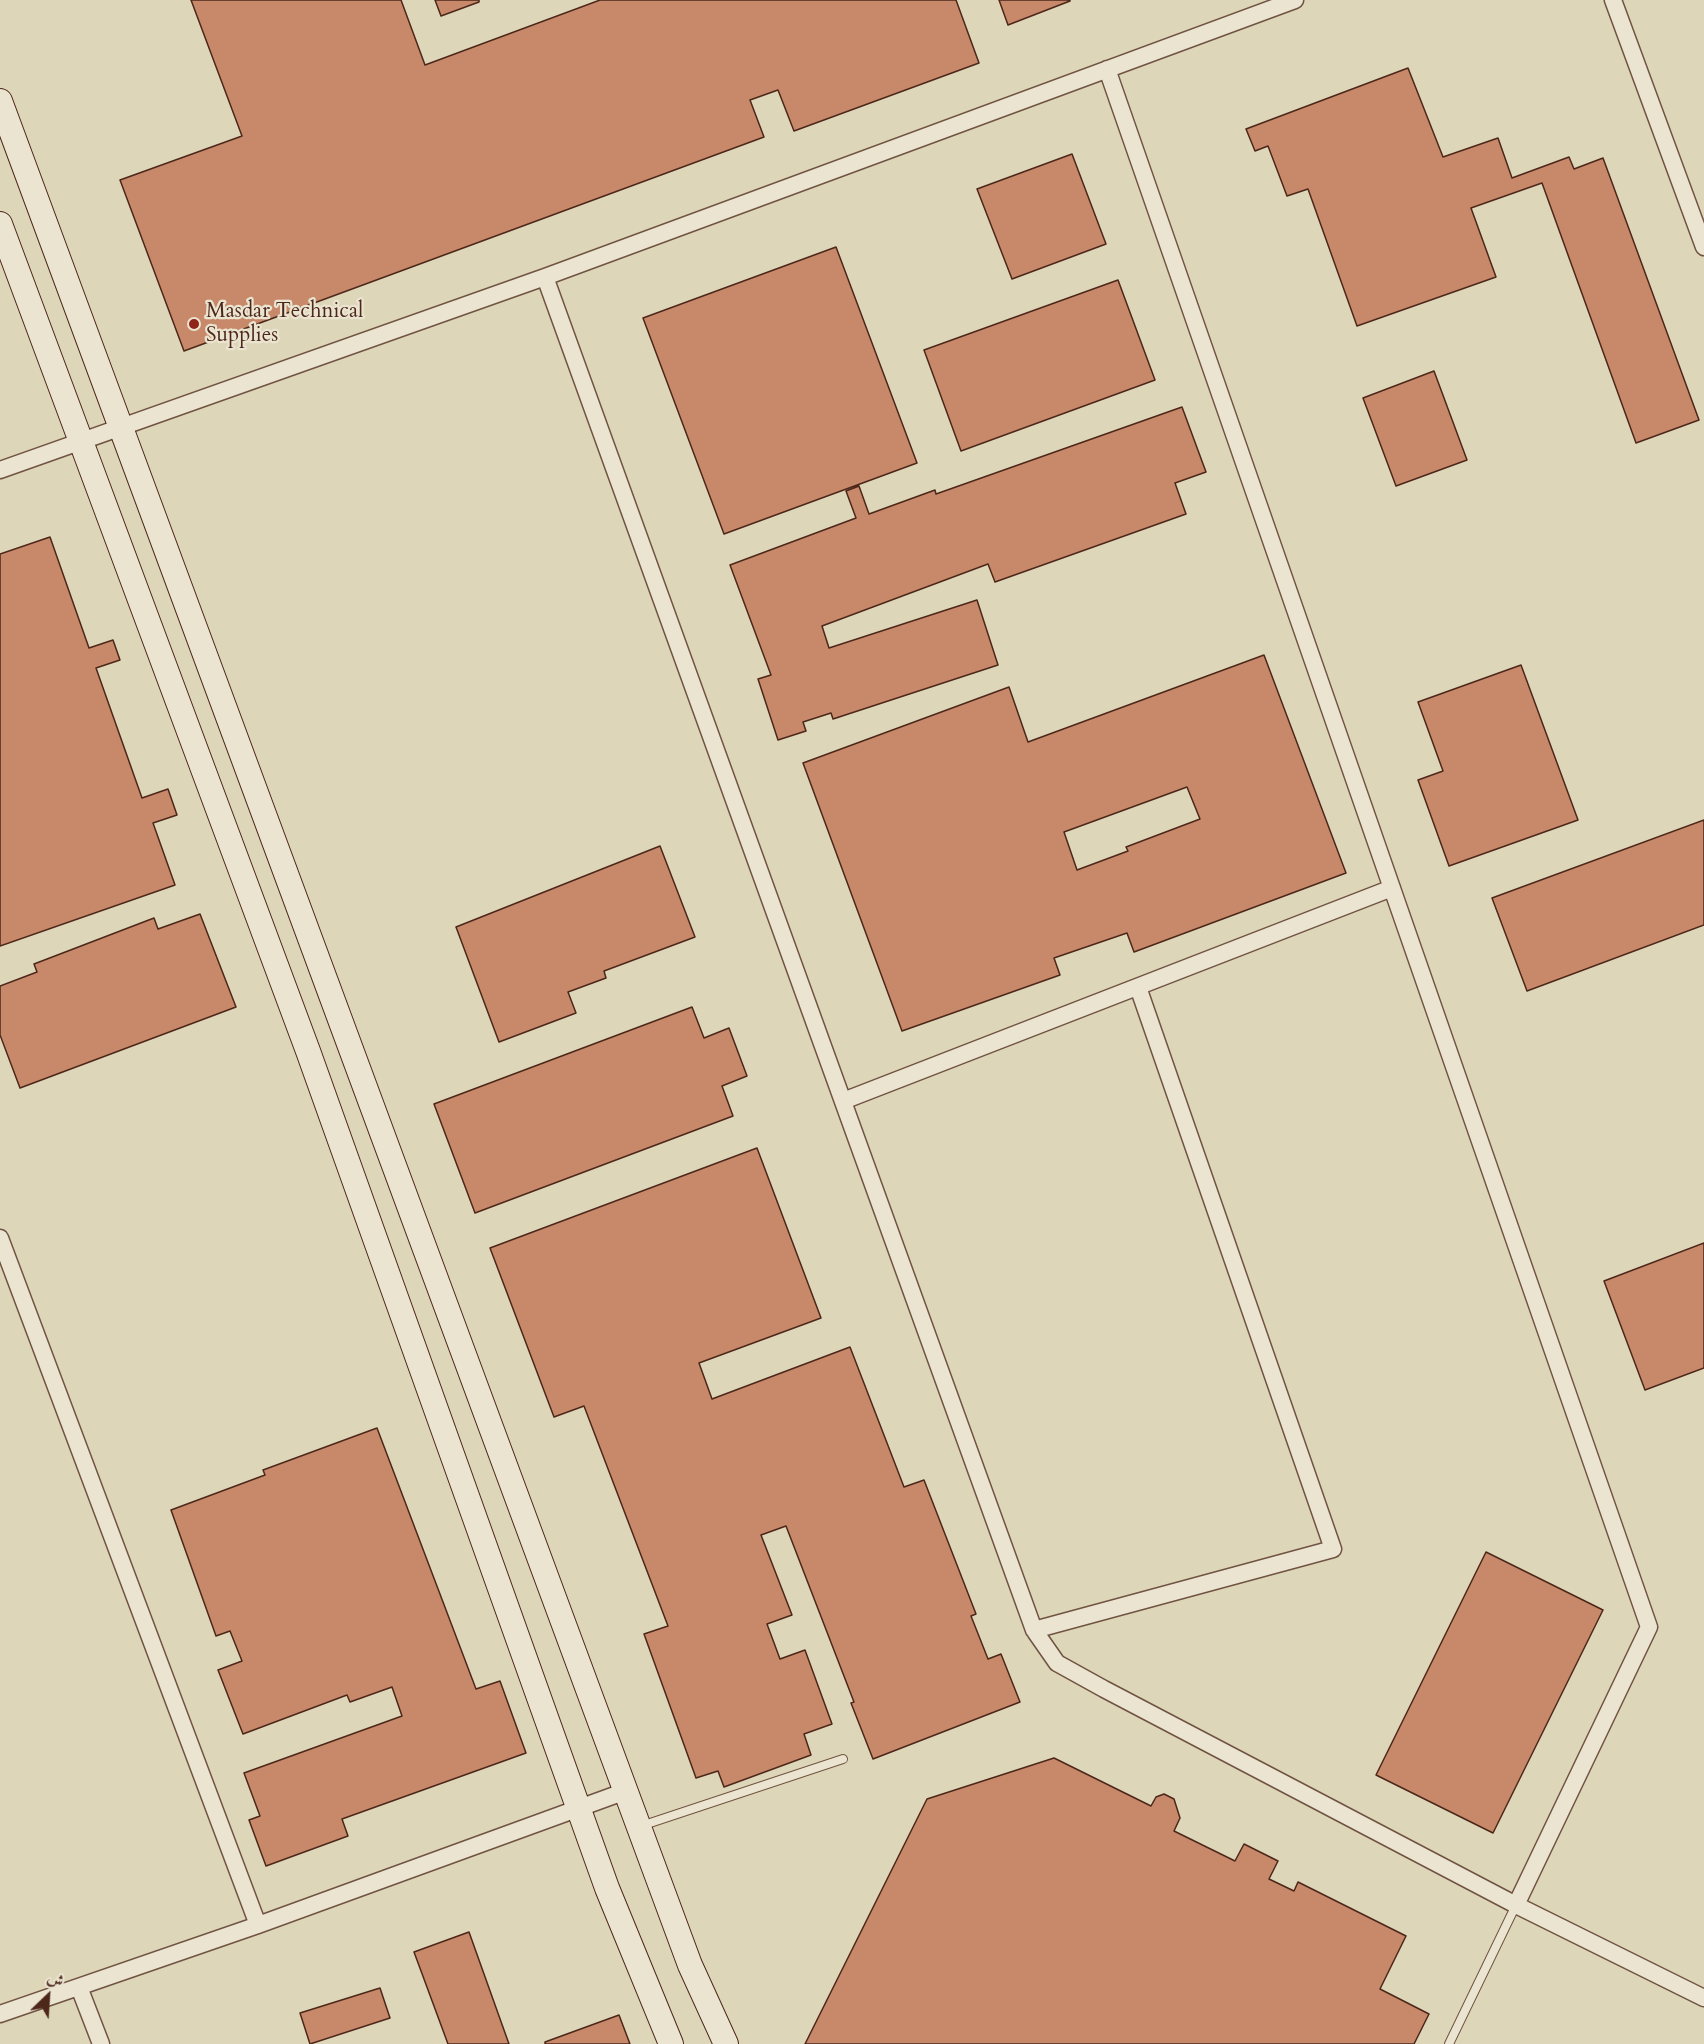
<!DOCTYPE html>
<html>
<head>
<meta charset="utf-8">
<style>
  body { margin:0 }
  #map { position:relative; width:1704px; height:2044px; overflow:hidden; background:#ded6b8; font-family:Cardo,Amiri,serif }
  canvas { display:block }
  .north { position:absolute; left:18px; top:1966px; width:60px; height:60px; -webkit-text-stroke:4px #eae4d1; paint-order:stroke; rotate:25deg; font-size:16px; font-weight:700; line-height:24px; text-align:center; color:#4c271a }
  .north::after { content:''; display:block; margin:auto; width:21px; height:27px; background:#4c271a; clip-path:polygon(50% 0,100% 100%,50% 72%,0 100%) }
</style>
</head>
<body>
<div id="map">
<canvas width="1704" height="2044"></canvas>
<div class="north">ش</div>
</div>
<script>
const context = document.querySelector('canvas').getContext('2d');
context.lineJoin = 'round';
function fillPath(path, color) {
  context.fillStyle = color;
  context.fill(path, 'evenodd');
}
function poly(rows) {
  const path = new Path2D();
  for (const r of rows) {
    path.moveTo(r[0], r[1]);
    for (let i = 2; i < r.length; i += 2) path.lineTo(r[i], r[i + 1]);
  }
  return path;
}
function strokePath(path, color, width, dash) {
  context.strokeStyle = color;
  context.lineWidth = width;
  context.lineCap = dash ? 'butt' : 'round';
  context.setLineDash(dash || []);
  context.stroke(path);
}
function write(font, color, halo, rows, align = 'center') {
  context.font = font + ' Cardo,serif';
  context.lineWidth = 4.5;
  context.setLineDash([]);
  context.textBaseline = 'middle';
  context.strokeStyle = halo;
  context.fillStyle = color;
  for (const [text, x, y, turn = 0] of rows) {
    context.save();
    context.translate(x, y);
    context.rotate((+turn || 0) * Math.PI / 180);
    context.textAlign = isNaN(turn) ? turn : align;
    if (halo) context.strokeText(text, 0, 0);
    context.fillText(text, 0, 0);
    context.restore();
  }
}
const building = poly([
  [191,0,401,0,425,65,600,0,956,0,979,63,794,131,778,90,750,100,764,137,184,351,120,180,242,136,191,0],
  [435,0,479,0,479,2,441,16,435,0],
  [999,0,1070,0,1070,1,1008,25,999,0],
  [1408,68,1443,157,1498,138,1512,178,1569,157,1574,169,1603,158,1699,420,1636,443,1542,183,1471,208,1496,277,1357,326,1308,189,1287,196,1268,146,1255,151,1246,129,1408,68],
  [1072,154,1106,244,1012,279,977,189,1072,154],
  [836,247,917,463,724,534,643,318,836,247],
  [1118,280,1155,380,961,451,924,350,1118,280],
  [1434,371,1467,460,1396,486,1363,398,1434,371],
  [1182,407,1206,472,1175,483,1186,514,995,582,988,564,822,626,829,648,977,600,998,665,833,719,831,713,803,722,806,731,778,740,758,679,771,675,730,565,856,518,846,491,859,486,869,514,935,490,936,494,1182,407],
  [50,537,89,648,113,640,120,660,96,668,142,798,168,789,177,815,153,823,175,885,0,946,0,554,50,537],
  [1264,655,1346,873,1134,952,1127,933,1054,958,1060,975,902,1031,803,763,1009,687,1028,742,1264,655],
  [1187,787,1200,819,1126,847,1128,851,1077,870,1064,832,1187,787],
  [1521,665,1578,820,1449,866,1418,780,1443,771,1418,702,1521,665],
  [1704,820,1704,925,1527,991,1492,898,1704,820],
  [660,846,695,937,604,971,606,978,568,992,576,1013,499,1042,456,927,660,846],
  [200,914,236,1007,20,1088,0,1035,0,986,37,972,34,964,154,918,158,929,200,914],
  [692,1007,704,1038,729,1028,747,1076,722,1086,733,1116,475,1213,434,1104,692,1007],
  [757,1148,821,1318,699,1363,712,1399,850,1347,904,1487,924,1480,976,1614,971,1616,988,1659,1001,1654,1020,1702,873,1759,851,1703,854,1702,786,1526,761,1535,792,1615,767,1624,780,1659,805,1650,832,1724,804,1734,811,1755,724,1787,718,1771,696,1778,644,1634,668,1626,584,1406,554,1417,490,1248,757,1148],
  [1704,1243,1704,1368,1645,1390,1604,1281,1704,1243],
  [377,1428,476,1689,500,1681,526,1753,342,1819,348,1836,266,1866,249,1820,260,1816,244,1773,402,1716,392,1687,350,1702,347,1695,243,1734,218,1670,242,1661,230,1631,216,1636,171,1510,265,1475,263,1470,377,1428],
  [1486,1552,1603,1610,1493,1833,1376,1775,1486,1552],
  [1054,1758,1151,1806,1156,1797,1164,1794,1174,1799,1180,1818,1174,1831,1235,1861,1244,1844,1278,1861,1269,1879,1294,1891,1298,1882,1406,1936,1380,1989,1429,2014,1414,2044,805,2044,927,1799,1054,1758],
  [469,1932,509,2044,448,2044,414,1952,469,1932],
  [380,1988,390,2018,310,2044,300,2013,380,1988],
  [619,2015,630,2044,545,2044,545,2042,619,2015]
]);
fillPath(building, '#c78969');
strokePath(building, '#4c271a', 1.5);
const lane = poly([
  [641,1826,843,1759],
  [1449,2044,1516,1905]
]);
const street = poly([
  [1613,0,1704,247],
  [1107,69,1649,1627,1516,1905],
  [545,277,1034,1630,1057,1663,1104,1689,1516,1905,1704,1998],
  [0,470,545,277,1295,0],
  [843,1101,1392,888],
  [0,1238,258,1925],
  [1034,1630,1333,1549,1138,987],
  [79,1987,101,2044],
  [0,2014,258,1925,626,1791]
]);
const secondary = poly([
  [0,101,690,1965,726,2044],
  [0,224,308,1051,607,1888,671,2044]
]);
strokePath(lane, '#705342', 10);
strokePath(street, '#705342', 19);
strokePath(secondary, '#4c271a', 26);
strokePath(lane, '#eae4d1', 8);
strokePath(street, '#eae4d1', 16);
strokePath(secondary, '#eae4d1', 24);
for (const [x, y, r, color] of [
  [194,324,6,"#8f2418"]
]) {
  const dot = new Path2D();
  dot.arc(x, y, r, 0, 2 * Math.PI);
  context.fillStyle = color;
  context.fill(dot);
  strokePath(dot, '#eae4d1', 2);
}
write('21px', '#4c271a', '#eae4d1', [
  ["Masdar Technical",206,312],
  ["Supplies",206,336]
], 'left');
</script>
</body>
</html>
